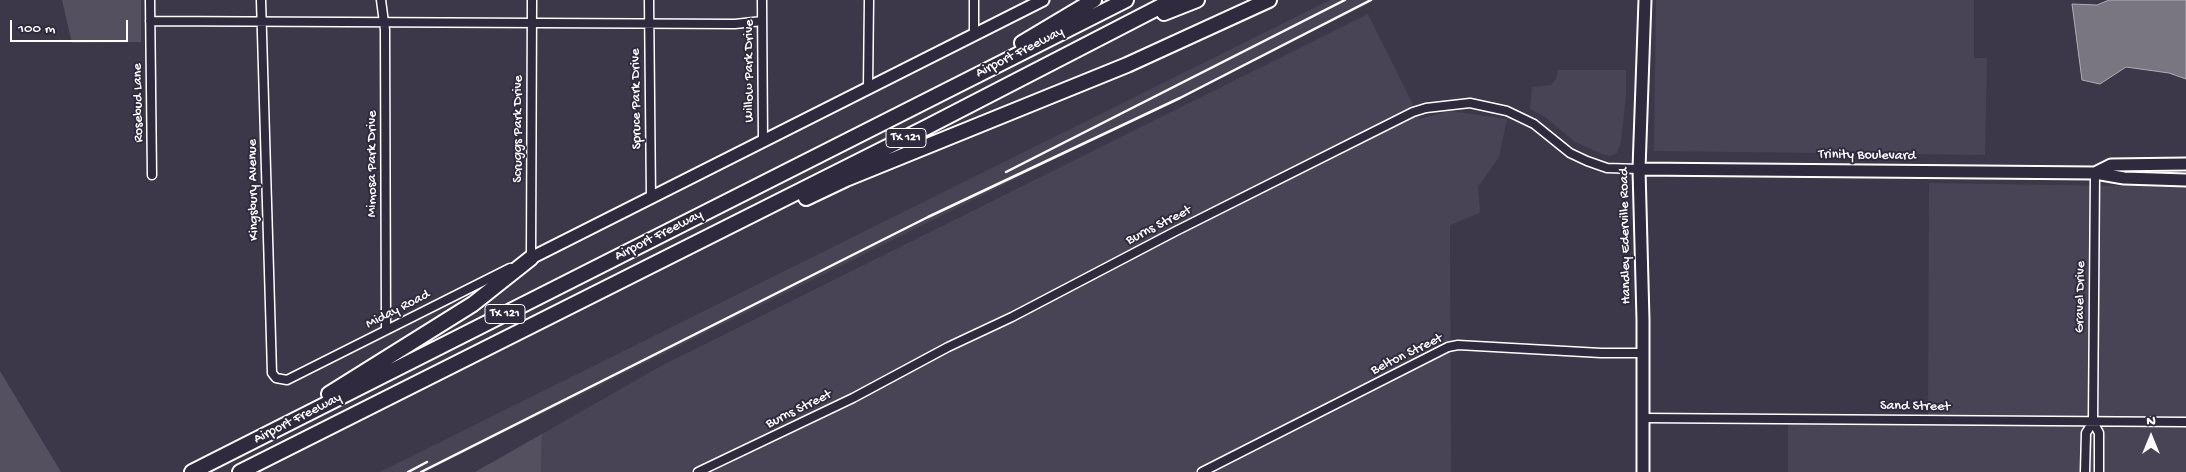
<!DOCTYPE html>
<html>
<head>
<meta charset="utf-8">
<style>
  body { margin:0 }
  #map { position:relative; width:2186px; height:472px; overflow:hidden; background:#3c3749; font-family:"Gochi Hand",sans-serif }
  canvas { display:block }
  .north { position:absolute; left:2126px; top:412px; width:50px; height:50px; -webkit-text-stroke:4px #2f2a3d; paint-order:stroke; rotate:0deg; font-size:14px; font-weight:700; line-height:20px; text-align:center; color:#fff }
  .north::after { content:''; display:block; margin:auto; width:18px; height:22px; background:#fff; clip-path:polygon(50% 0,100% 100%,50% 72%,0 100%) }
  .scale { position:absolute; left:10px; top:20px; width:118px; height:22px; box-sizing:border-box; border:2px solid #fff; border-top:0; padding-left:6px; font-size:15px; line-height:18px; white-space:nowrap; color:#fff; -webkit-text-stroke:4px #2f2a3d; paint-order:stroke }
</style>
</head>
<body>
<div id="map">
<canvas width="2186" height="472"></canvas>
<div class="north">N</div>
<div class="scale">100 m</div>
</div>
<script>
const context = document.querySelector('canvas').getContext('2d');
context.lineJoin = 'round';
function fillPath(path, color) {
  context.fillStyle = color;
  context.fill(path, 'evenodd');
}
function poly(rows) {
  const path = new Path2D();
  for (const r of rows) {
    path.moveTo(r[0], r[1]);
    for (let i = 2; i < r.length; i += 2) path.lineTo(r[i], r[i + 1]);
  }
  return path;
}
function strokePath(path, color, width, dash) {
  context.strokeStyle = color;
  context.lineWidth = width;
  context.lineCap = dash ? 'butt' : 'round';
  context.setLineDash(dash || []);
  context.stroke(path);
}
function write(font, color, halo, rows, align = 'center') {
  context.font = font + ' "Gochi Hand",sans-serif';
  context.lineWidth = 4;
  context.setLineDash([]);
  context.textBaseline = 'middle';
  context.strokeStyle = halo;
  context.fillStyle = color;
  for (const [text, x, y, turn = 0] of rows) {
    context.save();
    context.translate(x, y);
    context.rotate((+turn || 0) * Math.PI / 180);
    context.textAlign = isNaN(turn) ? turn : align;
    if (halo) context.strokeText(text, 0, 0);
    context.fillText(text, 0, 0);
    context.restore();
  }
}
fillPath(poly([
  [1330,0,1376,0,425,472,380,472],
  [1656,0,1974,0,1974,58,1987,58,1985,155,1654,151],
  [1368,14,1420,119,1449,111,1507,119,1499,157,1478,187,1480,213,1450,225,1451,472,541,472,542,434,661,366],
  [1558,70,1626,70,1626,95,1621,142,1617,153,1610,156,1602,154,1575,142,1545,117,1530,109,1532,87,1551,85,1556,79],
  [1929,183,2186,187,2186,472,1788,472,1788,424,1928,424]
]), '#494455');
fillPath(poly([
  [62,0,141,0,141,42,72,43],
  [0,371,61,472,0,472],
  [542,434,541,472,475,472]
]), '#555060');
const water = poly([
  [2109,0,2186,0,2186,79,2169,73,2126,67,2100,84,2082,80,2072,4,2097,5,2109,0]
]);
fillPath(water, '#797682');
strokePath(water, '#afadb4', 1);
const street = poly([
  [150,0,152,175],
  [261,0,272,373,276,378,287,380,510,268],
  [381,0,385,30,386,329],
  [649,0,651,198],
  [762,0,763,141],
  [150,21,735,24,762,21],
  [974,35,974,0],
  [868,88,869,0],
  [2095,173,2093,422,2099,433,2099,472],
  [529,259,531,258,532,0],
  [1644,418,2186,422],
  [698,472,853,398,948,347,1012,317,1176,231,1413,112,1426,108,1470,103,1507,111,1534,124,1570,153,1587,161,1607,168,1639,169],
  [1202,472,1448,347,1458,345,1601,353,1643,353],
  [2085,472,2086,433,2093,422]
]);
const secondary = poly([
  [1639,169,2095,173,2124,178,2186,180],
  [2095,173,2111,165,2186,164],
  [531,258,1043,0],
  [1643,472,1643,320,1639,169,1645,0]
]);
const highway = poly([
  [1164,13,1197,0],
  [1022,43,1094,0],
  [806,198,846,179,1127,65,1269,0],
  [329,394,473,304,531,258],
  [192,472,1126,0],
  [240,472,927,127,1173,0]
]);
strokePath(street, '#fff', 11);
strokePath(secondary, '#fff', 15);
strokePath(highway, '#fff', 18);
strokePath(street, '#2f2a3d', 8);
strokePath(secondary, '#2f2a3d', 11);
strokePath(highway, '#2f2a3d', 14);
strokePath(poly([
  [1006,172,1345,0],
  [408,472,427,462],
  [421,472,928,217,1180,98,1371,0]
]), '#fff', 2.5);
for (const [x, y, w] of [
  [906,138,40],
  [505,314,40]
]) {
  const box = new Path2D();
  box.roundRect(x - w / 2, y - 9.5, w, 19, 4);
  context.fillStyle = '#2f2a3d';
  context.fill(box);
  strokePath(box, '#fff', 1);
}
write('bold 12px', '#fff', null, [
  ["TX 121",906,138],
  ["TX 121",505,314]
]);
write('14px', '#fff', '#2f2a3d', [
  ["Airport Freeway",1020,53,-27],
  ["Willow Park Drive",750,71,-90],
  ["Spruce Park Drive",637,99,-91],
  ["Rosebud Lane",139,103,-91],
  ["Scruggs Park Drive",519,129,-90],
  ["Trinity Boulevard",1867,156,1],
  ["Mimosa Park Drive",373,164,-90],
  ["Kingsbury Avenue",254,190,-91],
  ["Burns Street",1159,226,-27],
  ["Airport Freeway",659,236,-27],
  ["Handley Ederville Road",1626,236,-91],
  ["Gravel Drive",2081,297,-89],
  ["Miday Road",398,310,-27],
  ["Belton Street",1407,355,-26],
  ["Sand Street",1915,407,1],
  ["Burns Street",799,410,-26],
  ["Airport Freeway",298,419,-27]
]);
</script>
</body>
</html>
